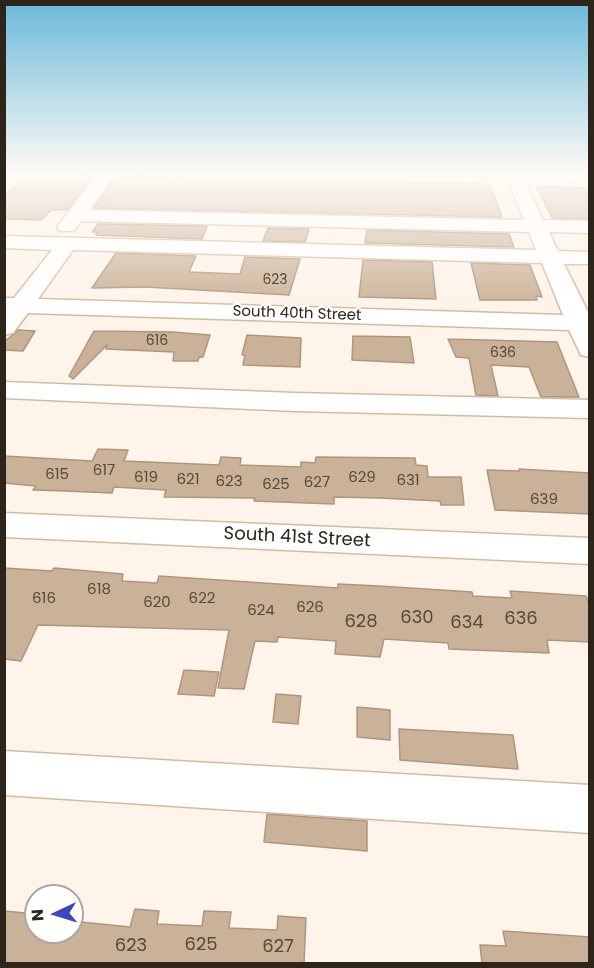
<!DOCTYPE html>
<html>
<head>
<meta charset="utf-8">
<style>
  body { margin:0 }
  #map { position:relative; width:594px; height:968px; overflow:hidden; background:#fef4e9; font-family:Poppins,sans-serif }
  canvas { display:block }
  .frame { position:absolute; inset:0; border:6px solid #2d241a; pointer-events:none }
  .north { position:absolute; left:24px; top:884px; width:60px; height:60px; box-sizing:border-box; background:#fff; border:2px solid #aba7a3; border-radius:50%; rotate:266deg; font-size:16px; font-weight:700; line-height:24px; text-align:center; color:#2d241a }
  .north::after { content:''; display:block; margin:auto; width:21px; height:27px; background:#3c49bc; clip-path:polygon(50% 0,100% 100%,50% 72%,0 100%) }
</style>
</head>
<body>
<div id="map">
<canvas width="594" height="968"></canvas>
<div class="frame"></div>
<div class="north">N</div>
</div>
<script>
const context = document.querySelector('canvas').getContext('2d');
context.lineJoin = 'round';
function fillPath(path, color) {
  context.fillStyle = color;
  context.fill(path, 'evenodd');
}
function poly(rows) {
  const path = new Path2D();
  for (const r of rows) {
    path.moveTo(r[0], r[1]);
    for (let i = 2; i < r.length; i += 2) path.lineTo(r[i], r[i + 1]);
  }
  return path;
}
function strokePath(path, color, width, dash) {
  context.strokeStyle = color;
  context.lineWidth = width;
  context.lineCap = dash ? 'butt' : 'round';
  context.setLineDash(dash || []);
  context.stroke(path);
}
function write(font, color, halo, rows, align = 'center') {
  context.font = font + ' Poppins,sans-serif';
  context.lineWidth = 4.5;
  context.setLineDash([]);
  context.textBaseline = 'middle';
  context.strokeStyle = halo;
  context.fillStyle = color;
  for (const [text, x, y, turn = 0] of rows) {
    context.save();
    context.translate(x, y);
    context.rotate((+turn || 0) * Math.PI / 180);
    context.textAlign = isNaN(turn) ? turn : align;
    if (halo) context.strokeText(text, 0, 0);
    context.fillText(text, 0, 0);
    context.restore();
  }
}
const building = poly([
  [93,176,67,210,51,210,41,220,4,219,4,196,20,181,74,182,79,177,93,176],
  [116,176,490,184,502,217,94,208,116,176],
  [536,186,590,188,590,219,552,218,536,186],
  [98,224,207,226,202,239,96,235,97,232,92,232,98,224],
  [268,228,309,229,305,242,263,241,268,228],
  [367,230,509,234,514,247,365,243,367,230],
  [116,253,196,256,189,272,240,274,245,257,300,259,289,295,145,287,92,288,116,253],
  [363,260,432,262,436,299,359,297,363,260],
  [471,263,530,265,542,297,536,296,537,300,480,300,471,263],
  [18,330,35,331,23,351,4,350,4,342,18,330],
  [94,331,172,332,210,335,203,357,199,357,198,361,173,361,174,352,106,349,107,345,73,379,69,376,94,331],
  [247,335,301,338,300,367,243,365,245,355,242,355,247,335],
  [353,336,410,337,414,363,352,360,353,336],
  [448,339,557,342,579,397,541,397,529,367,491,365,498,396,476,395,469,358,456,357,448,339],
  [98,449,128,450,124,461,219,465,221,457,241,458,240,465,301,467,301,462,315,463,316,457,415,458,416,465,427,466,428,477,461,477,464,505,441,505,440,501,379,498,334,497,334,504,254,501,255,498,164,497,166,490,114,487,112,493,66,491,33,490,36,486,4,483,4,456,92,461,98,449],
  [519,469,590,473,590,514,495,510,487,470,519,471,519,469],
  [4,568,52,571,54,568,123,574,122,581,157,583,159,576,338,588,338,584,379,586,472,592,473,596,512,598,510,591,586,596,590,606,590,642,547,640,549,653,449,649,448,643,384,639,380,657,335,654,336,641,278,637,277,642,255,641,244,689,218,688,229,630,38,625,21,661,4,659,4,568],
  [184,670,219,672,214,696,178,694,184,670],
  [276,694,301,696,298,724,273,722,276,694],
  [357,707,390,710,390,740,357,737,357,707],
  [399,729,513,735,518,769,400,760,399,729],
  [267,814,367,821,367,851,264,842,267,814],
  [135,909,159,911,157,924,202,926,204,911,231,912,229,928,277,930,278,916,306,918,304,963,4,963,4,911,36,914,36,932,72,932,72,918,82,919,81,922,130,927,135,909],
  [503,931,590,937,590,963,482,963,480,945,506,946,503,931]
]);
fillPath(building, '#cab298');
strokePath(building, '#ad967d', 1.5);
const minor = poly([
  [97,175,114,175,90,210,524,220,508,181,484,180,476,175,590,175,590,182,525,181,543,220,590,221,590,233,549,232,558,251,590,252,590,264,564,264,590,316,590,357,581,355,569,330,28,313,13,333,4,335,4,298,14,298,52,250,4,248,4,236,536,250,529,232,81,221,74,231,60,231,57,227,97,175],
  [73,250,542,263,563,315,38,299,73,250],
  [4,382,295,393,590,400,590,418,295,411,4,398,4,382],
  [4,513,590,538,590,564,4,537,4,513],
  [4,751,590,785,590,833,4,795,4,751]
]);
strokePath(minor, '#d3bba1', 3);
fillPath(minor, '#fff');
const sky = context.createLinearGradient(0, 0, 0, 311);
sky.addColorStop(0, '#69b9db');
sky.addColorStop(0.56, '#fffaf5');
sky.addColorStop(1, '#fffaf500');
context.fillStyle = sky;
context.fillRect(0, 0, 594, 311);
write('14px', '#54483a', null, [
  ["623",275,280],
  ["616",157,341],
  ["636",503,353]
]);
write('15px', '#2d241a', '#fff', [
  ["South 40th Street",297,314,2]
]);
write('15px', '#54483a', null, [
  ["617",104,471],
  ["615",57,475],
  ["619",146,478],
  ["629",362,478],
  ["621",188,480],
  ["631",408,481],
  ["623",229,482],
  ["627",317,483],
  ["625",276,485],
  ["639",544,500],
  ["618",99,590],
  ["616",44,599],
  ["622",202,599],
  ["620",157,603],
  ["626",310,608],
  ["624",261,611]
]);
write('18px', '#2d241a', '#fff', [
  ["South 41st Street",297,538,3]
]);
write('18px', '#54483a', null, [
  ["630",417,618],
  ["636",521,619],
  ["628",361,622],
  ["634",467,623],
  ["625",201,945],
  ["623",131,946],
  ["627",278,947]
]);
</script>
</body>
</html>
